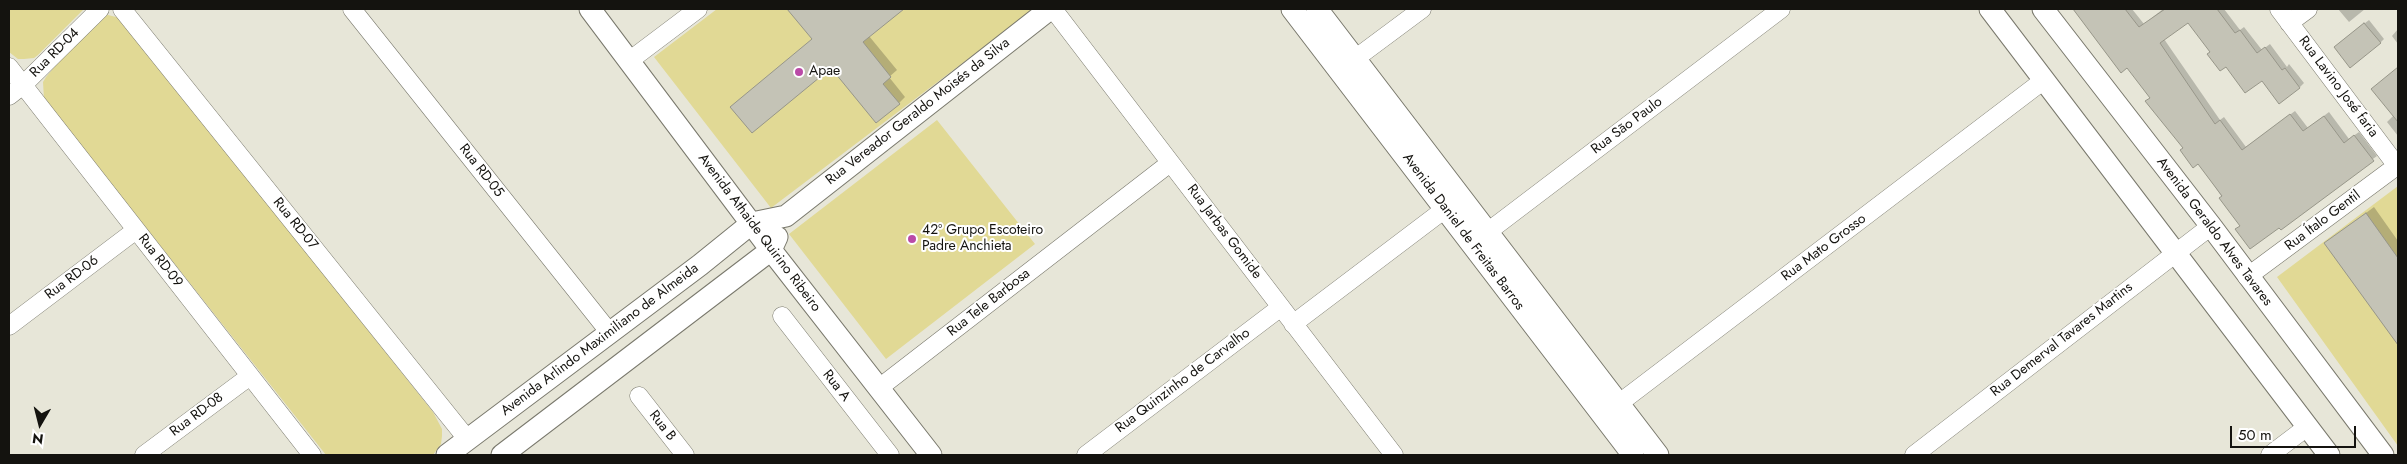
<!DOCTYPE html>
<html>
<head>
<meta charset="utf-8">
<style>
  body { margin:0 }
  #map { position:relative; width:2407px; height:464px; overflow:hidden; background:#e7e6d8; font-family:Jost,sans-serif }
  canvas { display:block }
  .frame { position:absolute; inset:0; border:10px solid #14130f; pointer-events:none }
  .north { position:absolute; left:15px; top:399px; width:50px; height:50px; -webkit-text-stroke:4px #fff; paint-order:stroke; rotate:188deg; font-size:14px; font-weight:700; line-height:20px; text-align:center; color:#14130f }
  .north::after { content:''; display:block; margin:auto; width:18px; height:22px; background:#14130f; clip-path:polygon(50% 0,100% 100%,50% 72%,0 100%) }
  .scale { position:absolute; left:2230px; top:426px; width:126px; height:22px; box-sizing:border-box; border:2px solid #14130f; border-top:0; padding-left:6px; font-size:15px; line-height:18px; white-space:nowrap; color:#14130f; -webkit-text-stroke:4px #fff; paint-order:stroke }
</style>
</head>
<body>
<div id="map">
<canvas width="2407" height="464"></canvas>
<div class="frame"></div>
<div class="north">N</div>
<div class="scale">50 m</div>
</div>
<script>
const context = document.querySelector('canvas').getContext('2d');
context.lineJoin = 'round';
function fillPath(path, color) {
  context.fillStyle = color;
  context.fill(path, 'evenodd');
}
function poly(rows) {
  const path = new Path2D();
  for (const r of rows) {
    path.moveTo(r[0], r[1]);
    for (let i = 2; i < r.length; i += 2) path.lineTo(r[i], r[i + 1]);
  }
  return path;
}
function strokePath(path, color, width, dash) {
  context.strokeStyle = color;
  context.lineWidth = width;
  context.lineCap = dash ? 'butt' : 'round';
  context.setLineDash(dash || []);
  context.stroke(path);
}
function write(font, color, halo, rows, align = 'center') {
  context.font = font + ' Jost,sans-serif';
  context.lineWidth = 4;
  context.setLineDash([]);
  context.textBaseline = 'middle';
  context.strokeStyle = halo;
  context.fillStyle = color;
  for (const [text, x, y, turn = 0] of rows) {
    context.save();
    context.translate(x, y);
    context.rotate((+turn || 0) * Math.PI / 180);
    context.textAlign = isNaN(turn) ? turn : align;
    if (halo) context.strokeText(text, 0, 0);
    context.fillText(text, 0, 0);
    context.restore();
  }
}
fillPath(poly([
  [9,9,84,9,38,55,34,58,24,59,18,59,9,52],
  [717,9,1034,9,771,208,654,57],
  [104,14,120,18,433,412,442,429,442,436,441,444,433,455,326,455,44,99,43,82,46,77,98,15],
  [937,120,1035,244,886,359,789,234],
  [2398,186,2398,446,2277,277]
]), '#e1d995');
fillPath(poly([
  [789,9,902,9,869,36,897,70,889,77,905,97,899,103,813,39],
  [2074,9,2132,9,2144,24,2163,9,2224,9,2240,30,2244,27,2262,50,2270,44,2287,67,2289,64,2304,83,2300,87,2262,79,2226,65,2211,51,2188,21,2164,39,2220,120,2224,117,2246,147,2295,111,2308,128,2329,112,2349,139,2359,132,2377,156,2279,226,2241,225,2198,162,2147,101,2151,97,2127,66,2121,71],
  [2338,9,2365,9,2349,22],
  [2369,20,2384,39,2380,43,2339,43],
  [2398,29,2398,44,2392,36],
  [2396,69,2398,71,2398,136,2387,122,2394,115],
  [2374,207,2398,241,2398,343,2326,243]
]), '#0003');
const building = poly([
  [787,9,904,9,863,42,891,77,883,84,900,104,876,123,831,68,752,133,730,107,812,39,787,9],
  [2073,9,2125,9,2139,27,2165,9,2217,9,2235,33,2240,30,2257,53,2265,47,2282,70,2285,68,2300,88,2279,104,2262,81,2245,93,2226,67,2220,71,2207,54,2210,52,2188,23,2160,43,2215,124,2220,120,2242,150,2290,114,2303,131,2324,116,2344,143,2354,135,2374,161,2281,230,2279,228,2250,249,2235,229,2240,226,2219,198,2222,196,2198,164,2193,168,2180,150,2183,148,2145,101,2150,98,2127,68,2121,73,2073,9],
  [2364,23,2381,43,2350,68,2334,47,2364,23],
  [2398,67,2398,122,2371,89,2398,67],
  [2366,213,2398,258,2398,345,2324,243,2366,213]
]);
fillPath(building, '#c4c3b6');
strokePath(building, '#979689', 1);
const minor = poly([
  [122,9,468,440],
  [352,9,610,333],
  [1053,9,1394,455],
  [2279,9,2397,166],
  [2289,23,2308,9],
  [629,61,698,9],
  [9,67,312,455],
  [1344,67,1422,9],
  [9,96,23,85,100,9],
  [1477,240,1781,9],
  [2247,277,2398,165],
  [782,316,890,455],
  [1293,324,1445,209],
  [9,326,136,230],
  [879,388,1170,163],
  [639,396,685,455],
  [1609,411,2044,80],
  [144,455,250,376],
  [1086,455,1281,307],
  [1914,455,2211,226],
  [2270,455,2307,427]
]);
const tertiary = poly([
  [590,9,771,250,931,455],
  [1292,9,1633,455],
  [1317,9,1658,455],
  [1990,9,2329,455],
  [2043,9,2211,226,2383,455],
  [447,455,700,265,752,223,786,216,1050,9],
  [502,455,771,250,777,237]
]);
strokePath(minor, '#79786c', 19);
strokePath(tertiary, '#79786c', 23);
strokePath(minor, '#fff', 18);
strokePath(tertiary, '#fff', 21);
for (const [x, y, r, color] of [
  [799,72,5,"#ba4aa7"],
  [912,239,5,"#ba4aa7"]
]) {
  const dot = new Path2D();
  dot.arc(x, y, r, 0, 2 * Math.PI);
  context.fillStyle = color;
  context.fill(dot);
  strokePath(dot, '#fff', 2);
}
write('14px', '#14130f', '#fff', [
  ["Rua RD-04",55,53,-45],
  ["Rua Lavino José faria",2338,87,53],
  ["Rua Vereador Geraldo Moisés da Silva",918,112,-38],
  ["Rua São Paulo",1627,126,-37],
  ["Rua RD-05",481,171,52],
  ["Rua Ítalo Gentil",2323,221,-37],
  ["Rua RD-07",295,224,51],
  ["Rua Jarbas Gomide",1224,232,53],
  ["Avenida Daniel de Freitas Barros",1463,232,53],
  ["Avenida Geraldo Alves Tavares",2214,232,53],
  ["Avenida Athaide Quirino Ribeiro",759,233,53],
  ["Rua Mato Grosso",1824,248,-37],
  ["Rua RD-09",160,261,52],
  ["Rua RD-06",72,278,-37],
  ["Rua Tele Barbosa",989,303,-38],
  ["Avenida Arlindo Maximiliano de Almeida",600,340,-37],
  ["Rua Demerval Tavares Martins",2062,340,-38],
  ["Rua Quinzinho de Carvalho",1183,381,-37],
  ["Rua A",836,386,52],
  ["Rua RD-08",197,415,-37],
  ["Rua B",662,426,52]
]);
write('14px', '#14130f', '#fff', [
  ["Apae",809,72],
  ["42º Grupo Escoteiro",922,231],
  ["Padre Anchieta",922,247]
], 'left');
</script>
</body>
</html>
